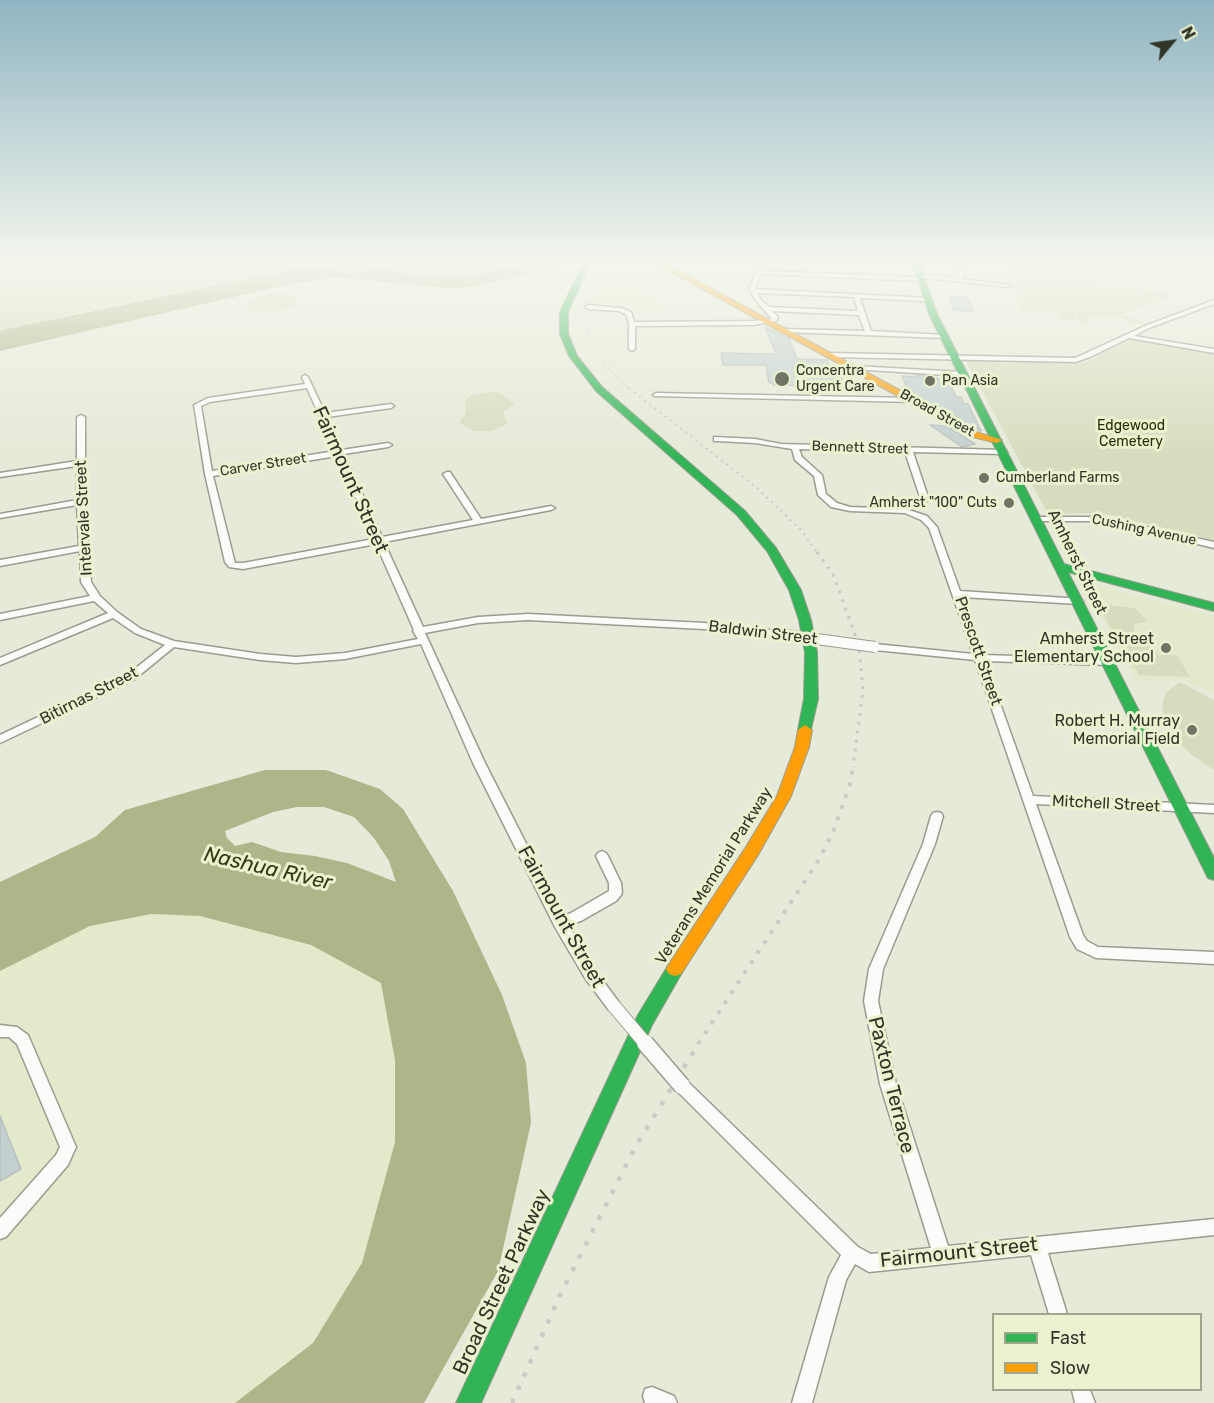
<!DOCTYPE html>
<html>
<head>
<meta charset="utf-8">
<style>
  body { margin:0 }
  #map { position:relative; width:1214px; height:1403px; overflow:hidden; background:#e6ead8; font-family:Rubik,sans-serif }
  canvas { display:block }
  .legend { position:absolute; left:992px; top:1313px; width:210px; height:78px; box-sizing:border-box; background:#eaf2d0; border:2px solid #a0a68c; margin:0; padding:8px 10px; list-style:none; font-size:18px; color:#313427 }
  .legend li { display:flex; align-items:center; gap:12px; height:30px }
  .legend b { width:30px; border:2px solid #a0a68c }
  .north { position:absolute; left:1142px; top:12px; width:60px; height:60px; -webkit-text-stroke:4px #eaf2d0; paint-order:stroke; rotate:61deg; font-size:16px; font-weight:700; line-height:24px; text-align:center; color:#313427 }
  .north::after { content:''; display:block; margin:auto; width:21px; height:27px; background:#313427; clip-path:polygon(50% 0,100% 100%,50% 72%,0 100%) }
</style>
</head>
<body>
<div id="map">
<canvas width="1214" height="1403"></canvas>
<ul class="legend">
<li><b style="height:8px;background:#30b455"></b>Fast</li>
<li><b style="height:8px;background:#ff9f0a"></b>Slow</li>
</ul>
<div class="north">N</div>
</div>
<script>
const context = document.querySelector('canvas').getContext('2d');
context.lineJoin = 'round';
function fillPath(path, color) {
  context.fillStyle = color;
  context.fill(path, 'evenodd');
}
function poly(rows) {
  const path = new Path2D();
  for (const r of rows) {
    path.moveTo(r[0], r[1]);
    for (let i = 2; i < r.length; i += 2) path.lineTo(r[i], r[i + 1]);
  }
  return path;
}
function strokePath(path, color, width, dash) {
  context.strokeStyle = color;
  context.lineWidth = width;
  context.lineCap = dash ? 'butt' : 'round';
  context.setLineDash(dash || []);
  context.stroke(path);
}
function write(font, color, halo, rows, align = 'center') {
  context.font = font + ' Rubik,sans-serif';
  context.lineWidth = 6;
  context.setLineDash([]);
  context.textBaseline = 'middle';
  context.strokeStyle = halo;
  context.fillStyle = color;
  for (const [text, x, y, turn = 0] of rows) {
    context.save();
    context.translate(x, y);
    context.rotate((+turn || 0) * Math.PI / 180);
    context.textAlign = isNaN(turn) ? turn : align;
    if (halo) context.strokeText(text, 0, 0);
    context.fillText(text, 0, 0);
    context.restore();
  }
}
fillPath(poly([
  [1006,262,1189,262,1214,270,1214,281,1177,295,1012,270],
  [673,277,697,289,646,291,646,297,660,297,662,312,635,311,634,306,588,306,598,283],
  [1090,584,1214,616,1214,692,1179,680,1137,681,1085,586],
  [151,914,200,916,311,945,381,983,395,1060,395,1142,362,1263,313,1343,235,1403,0,1403,0,971,90,926]
]), '#e3e9cb');
fillPath(poly([
  [0,262,525,262,505,269,458,277,430,278,366,263,315,265,78,313,0,331],
  [1012,270,1176,295,1121,315,1149,324,1145,325,1116,317,1087,315,1089,322,1078,321,1076,315,1073,314,1075,321,1061,320,1059,313,1019,310],
  [278,293,294,296,296,305,289,309,272,312,249,310,241,305,257,297],
  [1133,339,1214,353,1214,540,1101,513,1048,514,966,361,1084,363,1127,340],
  [491,392,500,393,515,404,503,412,507,422,505,425,492,431,474,431,459,422,466,413,465,400,471,395],
  [1097,604,1135,608,1147,622,1134,624,1134,637,1149,637,1158,655,1177,655,1190,677,1139,675],
  [1180,682,1214,700,1214,770,1192,755,1176,740,1164,719,1162,705,1166,692]
]), '#d6ddbe');
fillPath(poly([
  [525,262,571,262,572,264,471,287,447,288,335,277,286,285,0,351,0,331,7,329,315,265,366,263,430,278,458,277,505,269],
  [265,770,326,770,380,789,403,809,453,891,502,995,526,1063,531,1123,498,1271,424,1403,235,1403,313,1343,362,1263,395,1142,395,1060,381,983,311,945,200,916,151,914,90,926,0,971,0,882,95,837,125,810],
  [297,807,324,807,354,817,374,838,389,861,396,882,347,863,315,856,281,852,252,842,235,846,227,838,225,831,273,812]
]), '#acb689');
const building = poly([
  [950,296,967,298,974,312,953,310,950,296],
  [765,327,789,339,797,359,827,360,832,376,841,376,844,387,773,385,772,383,769,383,766,365,723,365,721,353,776,354,765,327],
  [916,375,938,378,942,386,951,386,956,397,961,397,964,404,968,404,981,431,908,391,902,376,917,377,916,375],
  [930,425,947,426,975,444,962,447,930,425],
  [0,1116,21,1169,0,1181,0,1116]
]);
fillPath(building, '#c3d0cf');
strokePath(building, '#b9c0bc', 1.5);
const street = poly([
  [760,262,765,262,762,271,919,277,917,276,920,274,956,278,959,273,958,269,961,267,964,269,965,273,961,279,1012,285,1009,287,923,278,921,281,761,274,755,288,755,289,929,298,929,300,927,301,860,298,871,331,946,335,947,336,944,338,784,332,781,330,782,329,865,331,859,315,772,311,778,317,776,321,753,325,635,326,635,349,632,351,629,349,629,324,626,314,618,311,588,309,585,307,588,305,621,308,631,312,634,322,753,321,772,319,756,301,749,288,756,273,754,272,760,262],
  [757,293,854,297,858,311,769,307,760,299,757,293],
  [1193,262,1201,262,1214,266,1214,270,1193,262],
  [1214,300,1214,304,1149,328,1134,336,1214,349,1214,353,1129,338,1090,357,1076,362,830,357,827,355,830,353,1075,358,1145,326,1214,300],
  [854,366,963,372,966,374,963,376,852,369,852,367,854,366],
  [305,375,308,377,325,413,391,404,394,406,391,408,327,417,342,450,388,443,392,445,388,447,344,454,382,537,473,520,443,474,447,472,450,472,481,519,551,506,555,508,551,510,384,542,423,627,478,617,528,614,704,623,780,631,785,634,780,637,704,629,528,620,478,623,425,633,485,763,563,916,571,913,609,891,609,883,596,856,598,853,602,851,606,853,608,856,621,883,622,892,621,895,616,901,581,921,568,925,595,970,618,1001,620,1005,618,1009,613,1011,608,1009,585,978,555,927,473,763,421,644,345,659,296,663,260,660,174,647,135,679,0,743,0,735,127,675,165,645,135,633,113,618,0,665,0,658,108,613,94,601,0,620,0,614,90,596,81,582,80,551,0,566,0,560,79,546,77,505,0,518,0,514,77,500,77,466,0,477,0,473,77,461,77,417,81,415,85,417,85,502,91,582,100,596,117,612,141,629,174,641,260,654,296,657,345,653,418,639,413,631,414,630,376,544,243,569,229,567,225,562,205,474,194,405,208,398,305,384,302,377,305,375],
  [307,388,335,451,212,471,201,406,210,402,307,388],
  [337,456,374,539,243,563,235,563,213,476,337,456],
  [656,393,913,398,916,400,913,402,654,396,653,395,656,393],
  [714,437,755,439,781,444,1006,450,1007,452,1003,454,913,452,929,500,925,502,921,500,905,452,799,449,802,457,822,475,826,494,837,503,850,507,906,509,927,516,937,527,960,591,1081,599,1083,601,1078,604,962,597,983,655,1109,659,1114,662,1109,665,985,661,1033,796,1214,805,1214,813,1036,804,1083,935,1087,941,1098,947,1214,952,1214,964,1096,958,1077,949,1070,937,975,660,875,650,870,647,875,644,973,654,929,528,921,520,905,513,850,511,831,507,818,495,814,476,795,460,792,449,755,443,717,441,714,441,714,437],
  [1034,517,1102,517,1214,542,1214,548,1102,521,1034,521,1034,517],
  [937,812,941,813,943,816,935,844,883,969,878,1001,896,1084,948,1246,1214,1219,1214,1235,1048,1253,1067,1314,1049,1314,1031,1255,869,1272,855,1264,846,1280,812,1403,792,1403,829,1277,841,1255,677,1091,674,1086,677,1081,682,1079,687,1081,858,1247,871,1254,931,1248,880,1084,864,1001,869,969,923,844,931,816,933,813,937,812],
  [0,1025,17,1027,28,1035,76,1147,68,1165,6,1237,0,1239,0,1218,56,1155,60,1147,17,1044,9,1037,0,1037,0,1025],
  [652,1387,674,1396,677,1403,645,1403,643,1396,645,1389,652,1387],
  [1072,1390,1090,1390,1095,1403,1075,1403,1072,1390]
]);
const fast = poly([
  [584,262,590,262,568,312,568,334,577,356,602,387,745,511,776,548,801,590,811,620,817,652,818,699,810,733,805,735,798,730,804,699,805,652,799,620,789,590,767,551,737,515,596,391,569,356,560,334,560,312,584,262],
  [912,262,918,262,937,314,1064,564,1214,603,1214,611,1068,572,1214,858,1214,880,1208,878,1206,874,929,314,912,262],
  [675,962,681,964,684,969,652,1025,481,1403,456,1403,638,1015,669,964,675,962]
]);
const slow = poly([
  [653,262,662,262,979,433,1002,440,997,443,973,437,653,262],
  [805,725,812,730,809,747,791,796,758,855,681,974,675,976,669,974,666,969,669,964,746,847,777,796,795,747,798,730,805,725]
]);
strokePath(street, '#999c8e', 3);
strokePath(fast, '#999c8e', 2);
strokePath(slow, '#999c8e', 2);
fillPath(street, '#fbfcf9');
fillPath(fast, '#30b455');
fillPath(slow, '#ff9f0a');
strokePath(poly([
  [606,262,589,292,584,313,589,340,609,370,630,390]
]), '#cacbc6', 1.5, [1.5, 3]);
strokePath(poly([
  [629,388,757,488,802,531,818,554]
]), '#cacbc6', 2, [2, 4.5]);
strokePath(poly([
  [817,552,833,574,859,646,863,690,853,767]
]), '#cacbc6', 3, [3, 6]);
strokePath(poly([
  [698,1044,818,861,833,832,850,784,853,766]
]), '#cacbc6', 4, [4, 8]);
strokePath(poly([
  [512,1403,561,1293,637,1144,699,1043]
]), '#cacbc6', 4.5, [4.5, 10]);
const streetBridgeFar2 = poly([
  [780,634,875,647]
]);
const streetBridgeFar1 = poly([
  [613,1005,646,1044]
]);
const streetBridge = poly([
  [645,1043,682,1086]
]);
strokePath(streetBridgeFar2, '#999c8e', 12, []);
strokePath(streetBridgeFar1, '#999c8e', 15, []);
strokePath(streetBridge, '#999c8e', 19, []);
strokePath(streetBridgeFar2, '#fbfcf9', 10);
strokePath(streetBridgeFar1, '#fbfcf9', 13);
strokePath(streetBridge, '#fbfcf9', 16);
const sky = context.createLinearGradient(0, 0, 0, 459);
sky.addColorStop(0, '#90b5c2');
sky.addColorStop(0.57, '#f4f6ed');
sky.addColorStop(1, '#f4f6ed00');
context.fillStyle = sky;
context.fillRect(0, 0, 1214, 459);
for (const [x, y, r, color] of [
  [782,379,8,"#707465"],
  [930,381,6,"#707465"],
  [984,478,6,"#707465"],
  [1009,503,6,"#707465"],
  [1166,648,6,"#707465"],
  [1192,730,6,"#707465"]
]) {
  const dot = new Path2D();
  dot.arc(x, y, r, 0, 2 * Math.PI);
  context.fillStyle = color;
  context.fill(dot);
  strokePath(dot, '#eaf2d0', 2);
}
write('14px', '#313427', '#eaf2d0', [
  ["Concentra",796,371],
  ["Urgent Care",796,387],
  ["Pan Asia",942,381],
  ["Cumberland Farms",996,478],
  ["Amherst \"100\" Cuts",997,503,"right"]
], 'left');
write('14px', '#313427', '#eaf2d0', [
  ["Broad Street",937,413,29],
  ["Bennett Street",860,448,2],
  ["Carver Street",263,465,-9],
  ["Cushing Avenue",1144,530,12]
]);
write('14px', '#262d00', '#eaf2d0', [
  ["Edgewood",1131,426],
  ["Cemetery",1131,442]
]);
write('16px', '#313427', '#eaf2d0', [
  ["Intervale Street",84,518,-93],
  ["Amherst Street",1077,562,64],
  ["Baldwin Street",763,633,7],
  ["Prescott Street",978,651,71],
  ["Bitirnas Street",89,696,-27],
  ["Mitchell Street",1106,804,3],
  ["Veterans Memorial Parkway",714,876,-58]
]);
write('16px', '#313427', '#eaf2d0', [
  ["Amherst Street",1154,639],
  ["Elementary School",1154,657],
  ["Robert H. Murray",1180,721],
  ["Memorial Field",1180,739]
], 'right');
write('20px', '#313427', '#eaf2d0', [
  ["Fairmount Street",350,480,66],
  ["Fairmount Street",561,917,61],
  ["Paxton Terrace",891,1085,76],
  ["Fairmount Street",959,1253,-6],
  ["Broad Street Parkway",502,1282,-65]
]);
write('italic 21px', '#343c0f', '#eaf2d0', [
  ["Nashua River",268,869,13]
]);
</script>
</body>
</html>
